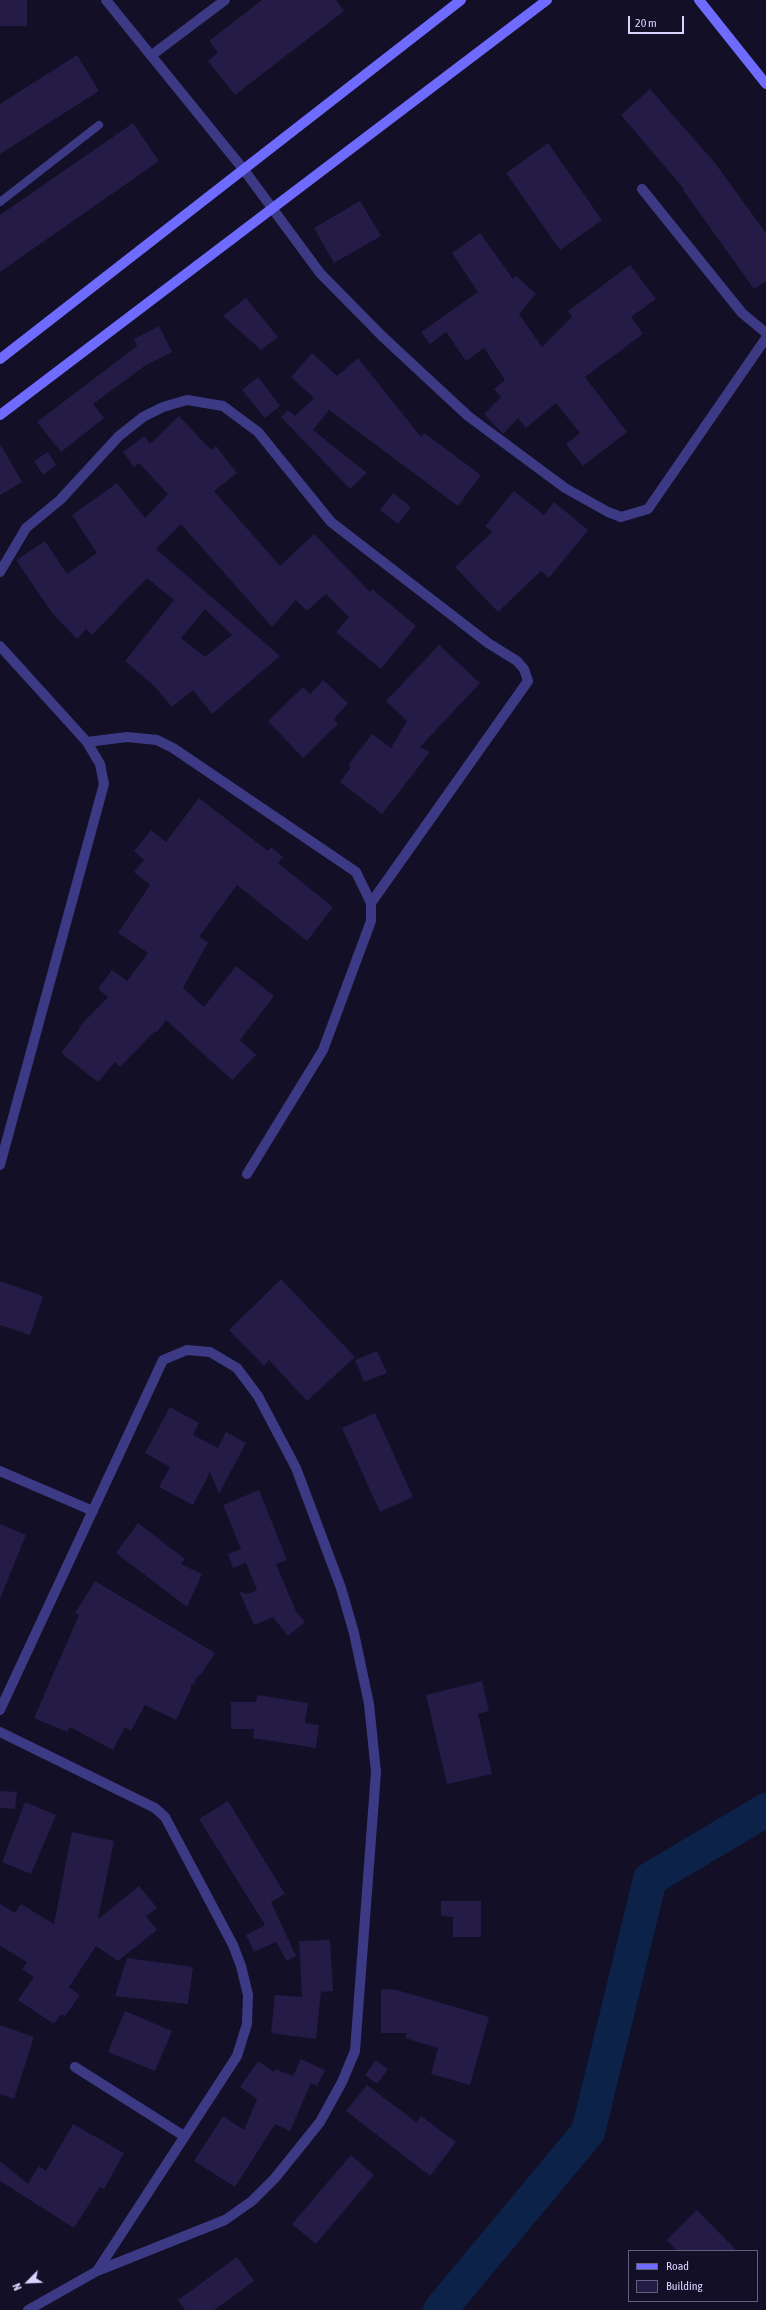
<!DOCTYPE html>
<html>
<head>
<meta charset="utf-8">
<style>
  body { margin:0 }
  #map { position:relative; width:766px; height:2310px; overflow:hidden; background:#130f26; font-family:"Asap Condensed",sans-serif }
  canvas { display:block }
  .legend { position:absolute; left:628px; top:2250px; width:130px; height:52px; box-sizing:border-box; background:#130f26; border:1px solid #625e7d; margin:0; padding:5px 7px; list-style:none; font-size:12px; color:#d9d4ff }
  .legend li { display:flex; align-items:center; gap:8px; height:20px }
  .legend b { width:20px; border:1px solid #625e7d }
  .north { position:absolute; left:8px; top:2262px; width:40px; height:40px; -webkit-text-stroke:3px #130f26; paint-order:stroke; rotate:246deg; font-size:11px; font-weight:700; line-height:16px; text-align:center; color:#d9d4ff }
  .north::after { content:''; display:block; margin:auto; width:14px; height:18px; background:#d9d4ff; clip-path:polygon(50% 0,100% 100%,50% 72%,0 100%) }
  .scale { position:absolute; left:628px; top:16px; width:56px; height:18px; box-sizing:border-box; border:2px solid #d9d4ff; border-top:0; padding-left:5px; font-size:12px; line-height:14px; white-space:nowrap; color:#d9d4ff; -webkit-text-stroke:3px #130f26; paint-order:stroke }
</style>
</head>
<body>
<div id="map">
<canvas width="766" height="2310"></canvas>
<ul class="legend">
<li><b style="height:5px;background:#6f6bff"></b>Road</li>
<li><b style="height:11px;background:#241b47"></b>Building</li>
</ul>
<div class="north">N</div>
<div class="scale">20 m</div>
</div>
<script>
const context = document.querySelector('canvas').getContext('2d');
context.lineJoin = 'round';
function poly(rows) {
  const path = new Path2D();
  for (const r of rows) {
    path.moveTo(r[0], r[1]);
    for (let i = 2; i < r.length; i += 2) path.lineTo(r[i], r[i + 1]);
  }
  return path;
}
function strokePath(path, color, width, dash) {
  context.strokeStyle = color;
  context.lineWidth = width;
  context.lineCap = dash ? 'butt' : 'round';
  context.setLineDash(dash || []);
  context.stroke(path);
}
function fillPath(path, color) {
  context.fillStyle = color;
  context.fill(path, 'evenodd');
}
strokePath(poly([
  [440,2310,588,2132,650,1879,766,1810]
]), '#0c2248', 34);
fillPath(poly([
  [0,0,27,0,27,26,0,26],
  [262,0,336,0,344,11,235,95,208,61,218,53,209,41],
  [77,55,99,91,0,154,0,104],
  [650,89,715,163,766,233,766,281,754,289,683,190,684,189,621,115],
  [133,123,159,161,0,272,0,215],
  [548,143,602,220,560,250,506,173],
  [360,201,381,236,334,263,314,228],
  [480,233,513,279,516,276,536,294,519,314,542,347,572,317,568,311,630,265,656,299,631,317,643,334,585,377,627,432,583,466,566,444,580,433,556,403,526,428,518,418,503,434,484,414,501,397,494,389,505,380,484,348,466,361,446,332,430,344,421,332,478,292,452,253],
  [246,298,278,337,261,350,223,316],
  [159,326,172,352,146,365,93,404,104,418,61,452,37,422,137,346,134,339],
  [312,353,337,376,358,358,421,437,424,433,481,475,458,506,329,410,313,430,367,473,350,489,281,417,288,410,295,416,314,398,291,377],
  [258,377,280,406,265,418,242,390],
  [179,416,211,450,216,446,237,473,214,491,280,566,314,534,370,592,372,589,416,626,381,669,336,632,349,617,326,594,307,611,296,600,272,627,181,524,156,549,280,656,212,714,193,690,172,707,154,686,125,661,174,600,147,578,92,635,86,629,77,639,52,613,16,560,45,541,67,574,97,553,72,515,117,483,145,518,168,494,139,463,134,467,123,452,144,436,150,444],
  [205,609,232,635,205,657,181,638],
  [0,444,22,482,0,495],
  [48,452,56,465,43,475,34,461],
  [514,491,544,515,554,502,588,530,549,578,541,571,498,612,455,567,492,532,485,526],
  [393,493,411,507,398,524,380,510],
  [439,645,480,683,420,747,430,752,382,814,340,782,351,767,348,765,372,734,391,748,407,721,386,701],
  [323,680,348,703,334,719,338,724,303,758,268,721,303,687,310,694],
  [199,798,268,851,271,847,283,857,278,863,333,907,307,941,237,885,199,937,208,942,183,988,204,1007,236,966,274,996,240,1040,256,1055,232,1080,166,1020,157,1032,155,1031,120,1067,115,1062,98,1082,61,1053,80,1028,79,1027,108,997,98,989,112,970,127,981,148,953,118,933,150,885,134,872,144,860,134,851,151,830,166,842],
  [281,1279,355,1357,307,1401,269,1360,264,1366,229,1330],
  [0,1281,43,1296,30,1335,0,1325],
  [377,1351,387,1373,364,1382,355,1360],
  [170,1407,199,1423,193,1435,218,1448,226,1432,246,1443,219,1494,210,1472,193,1505,159,1487,170,1467,145,1453],
  [375,1413,413,1497,380,1512,342,1428],
  [259,1490,287,1560,276,1564,296,1611,305,1622,288,1636,273,1617,254,1625,239,1591,247,1594,257,1590,246,1563,233,1568,228,1554,241,1549,223,1505],
  [138,1523,185,1559,181,1564,202,1574,187,1607,116,1553],
  [0,1524,26,1535,0,1599],
  [95,1581,215,1653,200,1676,198,1675,194,1684,191,1684,191,1689,176,1720,145,1705,131,1731,125,1727,113,1750,70,1727,67,1732,34,1718,79,1615,75,1613],
  [482,1681,489,1711,478,1714,492,1774,447,1784,426,1695],
  [257,1695,308,1703,305,1723,319,1725,316,1748,253,1738,254,1729,231,1729,231,1702,256,1702],
  [0,1791,17,1792,15,1809,0,1808],
  [228,1801,285,1894,271,1902,296,1956,287,1961,276,1942,254,1952,246,1935,265,1925,199,1819],
  [25,1802,56,1815,31,1874,2,1862],
  [72,1832,114,1841,98,1919,139,1886,157,1908,146,1916,157,1930,118,1961,96,1946,69,1987,80,1995,65,2016,61,2014,54,2024,18,2000,34,1977,22,1969,27,1962,0,1946,0,1904,15,1913,21,1904,54,1924],
  [441,1901,481,1901,481,1937,453,1937,453,1917,441,1916],
  [330,1940,333,1991,321,1992,316,2039,271,2033,275,1995,302,1997,299,1941],
  [127,1958,193,1967,188,2004,115,1996],
  [381,1989,397,1990,489,2017,470,2085,431,2074,438,2048,405,2038,407,2033,381,2033],
  [125,2011,172,2031,155,2071,108,2052],
  [0,2025,34,2037,14,2099,0,2094],
  [301,2059,325,2070,317,2086,311,2083,290,2131,275,2124,235,2187,194,2161,223,2116,244,2130,257,2099,240,2087,258,2061,274,2072,275,2069,293,2076],
  [376,2060,388,2069,377,2084,365,2075],
  [367,2085,416,2122,421,2116,456,2142,430,2176,346,2111],
  [73,2124,124,2153,104,2189,100,2187,74,2228,0,2181,0,2161,28,2184,39,2166,46,2171],
  [351,2155,374,2175,316,2244,292,2224],
  [697,2210,737,2251,677,2251,667,2240],
  [237,2257,254,2281,214,2310,185,2310,178,2300]
]), '#241b47');
strokePath(poly([
  [0,202,99,125]
]), '#3d3a85', 8);
strokePath(poly([
  [106,0,244,170,320,273,382,336,468,416,565,488,608,512,621,517,648,509,766,338],
  [152,55,225,0],
  [642,189,742,313,766,333],
  [0,572,26,528,60,500,119,436,143,417,163,407,187,400,223,406,258,432,331,522,488,643,517,661,524,669,528,681,371,903],
  [0,646,87,742,100,764,104,784,0,1165],
  [87,742,127,737,157,740,173,748,356,872,371,903,371,921,323,1050,247,1174],
  [0,1471,93,1511],
  [0,1710,163,1360,187,1350,210,1352,237,1368,258,1396,296,1468,341,1588,354,1633,369,1704,376,1772,355,2051,342,2082,320,2122,275,2178,252,2201,225,2220,97,2271,28,2310],
  [0,1732,155,1808,165,1817,233,1945,241,1966,248,1995,247,2024,237,2056,97,2271],
  [75,2067,184,2136]
]), '#3d3a85', 10);
strokePath(poly([
  [699,0,766,84],
  [0,359,461,0],
  [0,415,547,0]
]), '#6f6bff', 10);
</script>
</body>
</html>
